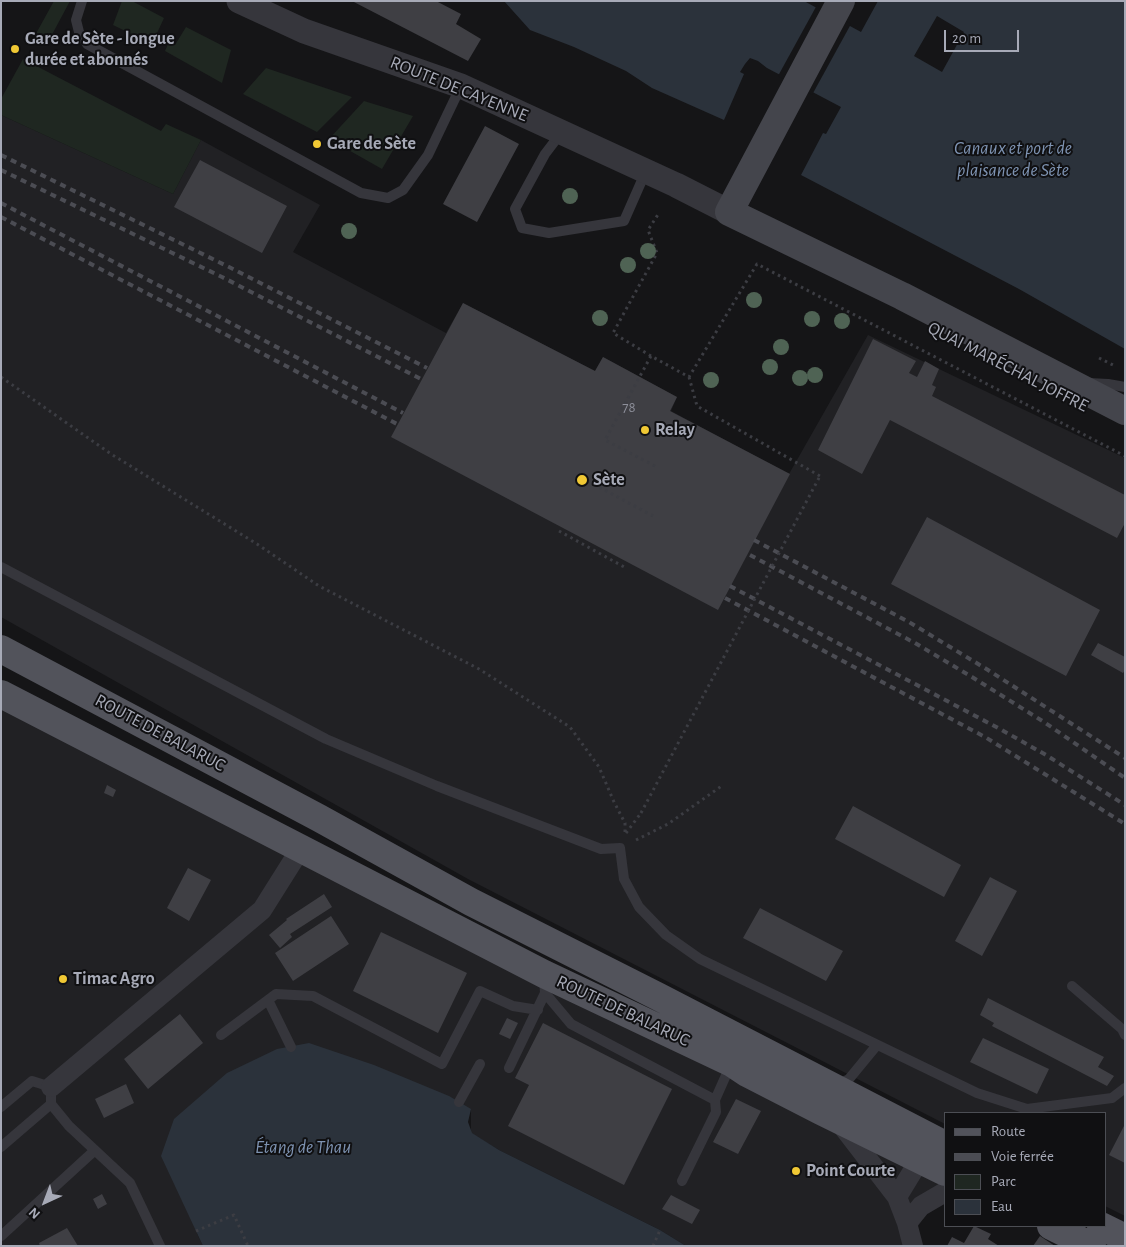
<!DOCTYPE html>
<html>
<head>
<meta charset="utf-8">
<style>
  body { margin:0 }
  #map { position:relative; width:1126px; height:1247px; overflow:hidden; background:#151517; font-family:"Alegreya Sans",sans-serif }
  canvas { display:block }
  .frame { position:absolute; inset:0; border:2px solid #a7aab7; pointer-events:none }
  .legend { position:absolute; left:944px; top:1112px; width:162px; height:115px; box-sizing:border-box; background:#101012; border:1px solid #4c4e54; margin:0; padding:6px 9px; list-style:none; font-size:15px; color:#a7aab7 }
  .legend li { display:flex; align-items:center; gap:10px; height:25px }
  .legend b { width:25px; border:1px solid #4c4e54 }
  .north { position:absolute; left:20px; top:1177px; width:50px; height:50px; -webkit-text-stroke:4px #101012; paint-order:stroke; rotate:223deg; font-size:14px; font-weight:700; line-height:20px; text-align:center; color:#a7aab7 }
  .north::after { content:''; display:block; margin:auto; width:18px; height:22px; background:#a7aab7; clip-path:polygon(50% 0,100% 100%,50% 72%,0 100%) }
  .scale { position:absolute; left:944px; top:30px; width:75px; height:22px; box-sizing:border-box; border:2px solid #a7aab7; border-top:0; padding-left:6px; font-size:15px; line-height:18px; white-space:nowrap; color:#a7aab7; -webkit-text-stroke:4px #101012; paint-order:stroke }
</style>
</head>
<body>
<div id="map">
<canvas width="1126" height="1247"></canvas>
<div class="frame"></div>
<ul class="legend">
<li><b style="height:6px;background:#52535b"></b>Route</li>
<li><b style="height:6px;background:#4b4c53"></b>Voie ferrée</li>
<li><b style="height:14px;background:#1f2721"></b>Parc</li>
<li><b style="height:14px;background:#2b323b"></b>Eau</li>
</ul>
<div class="north">N</div>
<div class="scale">20 m</div>
</div>
<script>
const context = document.querySelector('canvas').getContext('2d');
context.lineJoin = 'round';
function fillPath(path, color) {
  context.fillStyle = color;
  context.fill(path, 'evenodd');
}
function poly(rows) {
  const path = new Path2D();
  for (const r of rows) {
    path.moveTo(r[0], r[1]);
    for (let i = 2; i < r.length; i += 2) path.lineTo(r[i], r[i + 1]);
  }
  return path;
}
function strokePath(path, color, width, dash) {
  context.strokeStyle = color;
  context.lineWidth = width;
  context.lineCap = dash ? 'butt' : 'round';
  context.setLineDash(dash || []);
  context.stroke(path);
}
function write(font, color, halo, rows, align = 'center') {
  context.font = font + ' "Alegreya Sans",sans-serif';
  context.lineWidth = 4;
  context.setLineDash([]);
  context.textBaseline = 'middle';
  context.strokeStyle = halo;
  context.fillStyle = color;
  for (const [text, x, y, turn = 0] of rows) {
    context.save();
    context.translate(x, y);
    context.rotate((+turn || 0) * Math.PI / 180);
    context.textAlign = isNaN(turn) ? turn : align;
    if (halo) context.strokeText(text, 0, 0);
    context.fillText(text, 0, 0);
    context.restore();
  }
}
fillPath(poly([
  [1,115,173,194,201,140,320,205,293,252,446,333,463,303,595,371,603,357,677,397,671,411,789,474,868,335,1125,458,1125,1216,1105,1206,1105,1113,945,1113,945,1124,468,879,1,617],
  [1,700,750,1074,945,1188,904,1246,686,1246,660,1230,499,1150,471,1133,471,1110,196,1231,203,1246,1,1246]
]), '#212124');
fillPath(poly([
  [54,1,70,1,47,44,33,39],
  [122,1,132,1,164,18,152,44,113,25],
  [186,27,231,50,222,83,165,51,169,42,175,45],
  [23,59,161,131,166,124,201,140,173,194,1,115,1,99],
  [266,68,352,97,317,132,243,94],
  [364,101,413,116,382,169,329,139]
]), '#1f2721');
fillPath(poly([
  [504,1,804,1,861,32,878,1,1125,1,1125,349,1019,289,801,175,823,133,826,134,841,107,767,68,758,61,750,58,745,64,740,72,744,74,724,120,652,88,626,71,574,47,530,30],
  [937,16,964,32,942,72,914,56],
  [309,1043,374,1065,449,1096,471,1109,468,1122,472,1133,499,1150,660,1230,686,1246,203,1246,161,1156,174,1119,227,1073,277,1049]
]), '#2b323b');
fillPath(poly([
  [817,5,851,24,812,95,778,76]
]), '#151517');
fillPath(poly([
  [352,1,436,1,461,14,456,24,481,39,468,61],
  [485,126,519,144,477,222,443,204],
  [200,160,287,206,262,253,174,207],
  [463,303,595,371,603,357,677,397,670,411,790,474,718,610,391,437],
  [873,339,916,361,909,373,917,377,925,361,939,369,932,385,936,387,932,396,1125,495,1125,523,1117,538,890,420,862,474,818,450],
  [927,517,1100,610,1066,676,891,584],
  [1098,643,1125,657,1125,670,1123,673,1091,655],
  [107,785,116,790,113,797,104,793],
  [853,806,961,865,944,897,835,839],
  [188,868,211,880,189,921,167,908],
  [990,877,1017,891,982,956,955,941],
  [324,894,332,907,290,934,292,937,280,948,269,935,287,920,286,919],
  [760,908,843,951,826,981,743,938],
  [331,916,349,944,293,981,275,953],
  [381,932,467,973,438,1033,353,991],
  [988,998,1104,1057,1098,1067,1114,1076,1107,1086,992,1026,994,1023,980,1015],
  [180,1014,203,1043,148,1089,124,1059],
  [507,1018,518,1023,510,1039,499,1034],
  [543,1023,672,1089,624,1185,508,1126,529,1085,515,1078],
  [983,1038,1049,1069,1037,1094,970,1062],
  [126,1084,134,1103,104,1118,95,1099],
  [736,1099,761,1111,738,1154,713,1142],
  [1125,1124,1125,1163,1109,1155],
  [102,1194,107,1204,98,1209,93,1199],
  [671,1195,700,1210,692,1224,662,1209],
  [974,1226,991,1234,988,1239,999,1246,947,1246,952,1237,964,1243],
  [67,1228,78,1246,40,1246,39,1243],
  [1040,1236,1055,1246,1033,1246]
]), '#3f3f44');
strokePath(poly([
  [651,356,613,333,657,253,648,230,659,213],
  [1099,358,1115,366],
  [1,377,111,454,257,544,319,586,479,669,570,727,599,767,614,802,625,823,625,833],
  [689,377,697,406,820,476],
  [655,466,605,440,651,356,689,377,757,264,1125,456],
  [588,481,653,516],
  [559,531,626,568],
  [626,833,641,813],
  [636,840,668,824,723,785],
  [196,1231,234,1215,248,1246],
  [653,1246,660,1230]
]), '#3c3d43', 3, [2.5, 4]);
strokePath(poly([
  [82,1,76,20,79,32,87,44,361,193,388,198,403,190,428,155,461,86],
  [561,133,545,154,515,209,522,228,549,233,624,221,646,171],
  [1089,383,1108,384,1125,387],
  [1,567,326,739,437,786,554,831,601,849,620,848,624,879,639,907,666,935,700,959,977,1093,1027,1109,1112,1098,1125,1088],
  [544,977,545,993,571,1024,715,1100,731,1064],
  [1072,986,1122,1029,1125,1035],
  [268,1000,291,1047],
  [221,1035,276,994,313,996,442,1064,480,991,513,1006,538,1010],
  [509,1068,545,993],
  [836,1086,849,1079,877,1045],
  [459,1102,480,1064],
  [1,1107,32,1081,51,1087,51,1104,69,1126,130,1183,160,1246],
  [1,1147,51,1104],
  [682,1181,716,1112,715,1100],
  [1,1236,94,1151]
]), '#36363c', 10);
strokePath(poly([
  [51,1087,262,910,301,848],
  [840,1123,897,1197,907,1223,913,1246],
  [897,1197,914,1169,927,1162],
  [907,1223,921,1206,945,1192]
]), '#36363c', 20);
strokePath(poly([
  [239,1,304,31,461,86,676,185,729,212]
]), '#36363c', 25);
strokePath(poly([
  [841,1,729,212,902,296,1125,411]
]), '#44454c', 28);
strokePath(poly([
  [1,649,319,818,471,902,659,997,945,1145],
  [1,694,544,974,732,1063,747,1073,821,1111,945,1172],
  [1051,1226,1092,1246],
  [1101,1226,1125,1238]
]), '#52535b', 28);
strokePath(poly([
  [1,155,231,268,427,368],
  [1,170,222,277,421,379],
  [1,203,403,413],
  [1,217,397,424],
  [754,540,909,622,988,670,1125,758],
  [750,555,915,643,972,677,1044,722,1125,778],
  [730,586,1000,729,1046,755,1125,805],
  [725,598,985,737,1125,824]
]), '#4b4c53', 4, [6, 5]);
strokePath(poly([
  [641,813,820,476]
]), '#3c3d43', 3, [2.5, 4]);
context.fillStyle = '#4f6354';
for (const [x, y] of [
  [570,196],
  [349,231],
  [648,251],
  [628,265],
  [754,300],
  [600,318],
  [812,319],
  [842,321],
  [781,347],
  [770,367],
  [815,375],
  [800,378],
  [711,380]
]) {
  context.beginPath();
  context.arc(x, y, 8, 0, 2 * Math.PI);
  context.fill();
}
for (const [x, y, r, color] of [
  [15,49,5,"#f0c834"],
  [317,144,5,"#f0c834"],
  [645,430,5,"#f0c834"],
  [582,480,6,"#f0c834"],
  [63,979,5,"#f0c834"],
  [796,1171,5,"#f0c834"]
]) {
  const dot = new Path2D();
  dot.arc(x, y, r, 0, 2 * Math.PI);
  context.fillStyle = color;
  context.fill(dot);
  strokePath(dot, '#101012', 2);
}
write('15px', '#8d8f9a', null, [
  ["78",629,407]
]);
write('bold 18px', '#a7aab7', '#101012', [
  ["Gare de Sète - longue",25,39],
  ["durée et abonnés",25,60],
  ["Gare de Sète",327,144],
  ["Relay",655,430],
  ["Sète",593,480],
  ["Timac Agro",73,979],
  ["Point Courte",806,1171]
], 'left');
write('18px', '#a7aab7', '#101012', [
  ["ROUTE DE CAYENNE",459,89,22],
  ["QUAI MARÉCHAL JOFFRE",1008,367,27],
  ["ROUTE DE BALARUC",160,733,28],
  ["ROUTE DE BALARUC",623,1011,25]
]);
write('italic 19px', '#7e93b2', '#101012', [
  ["Canaux et port de",1013,148],
  ["plaisance de Sète",1013,170],
  ["Étang de Thau",303,1147]
]);
</script>
</body>
</html>
